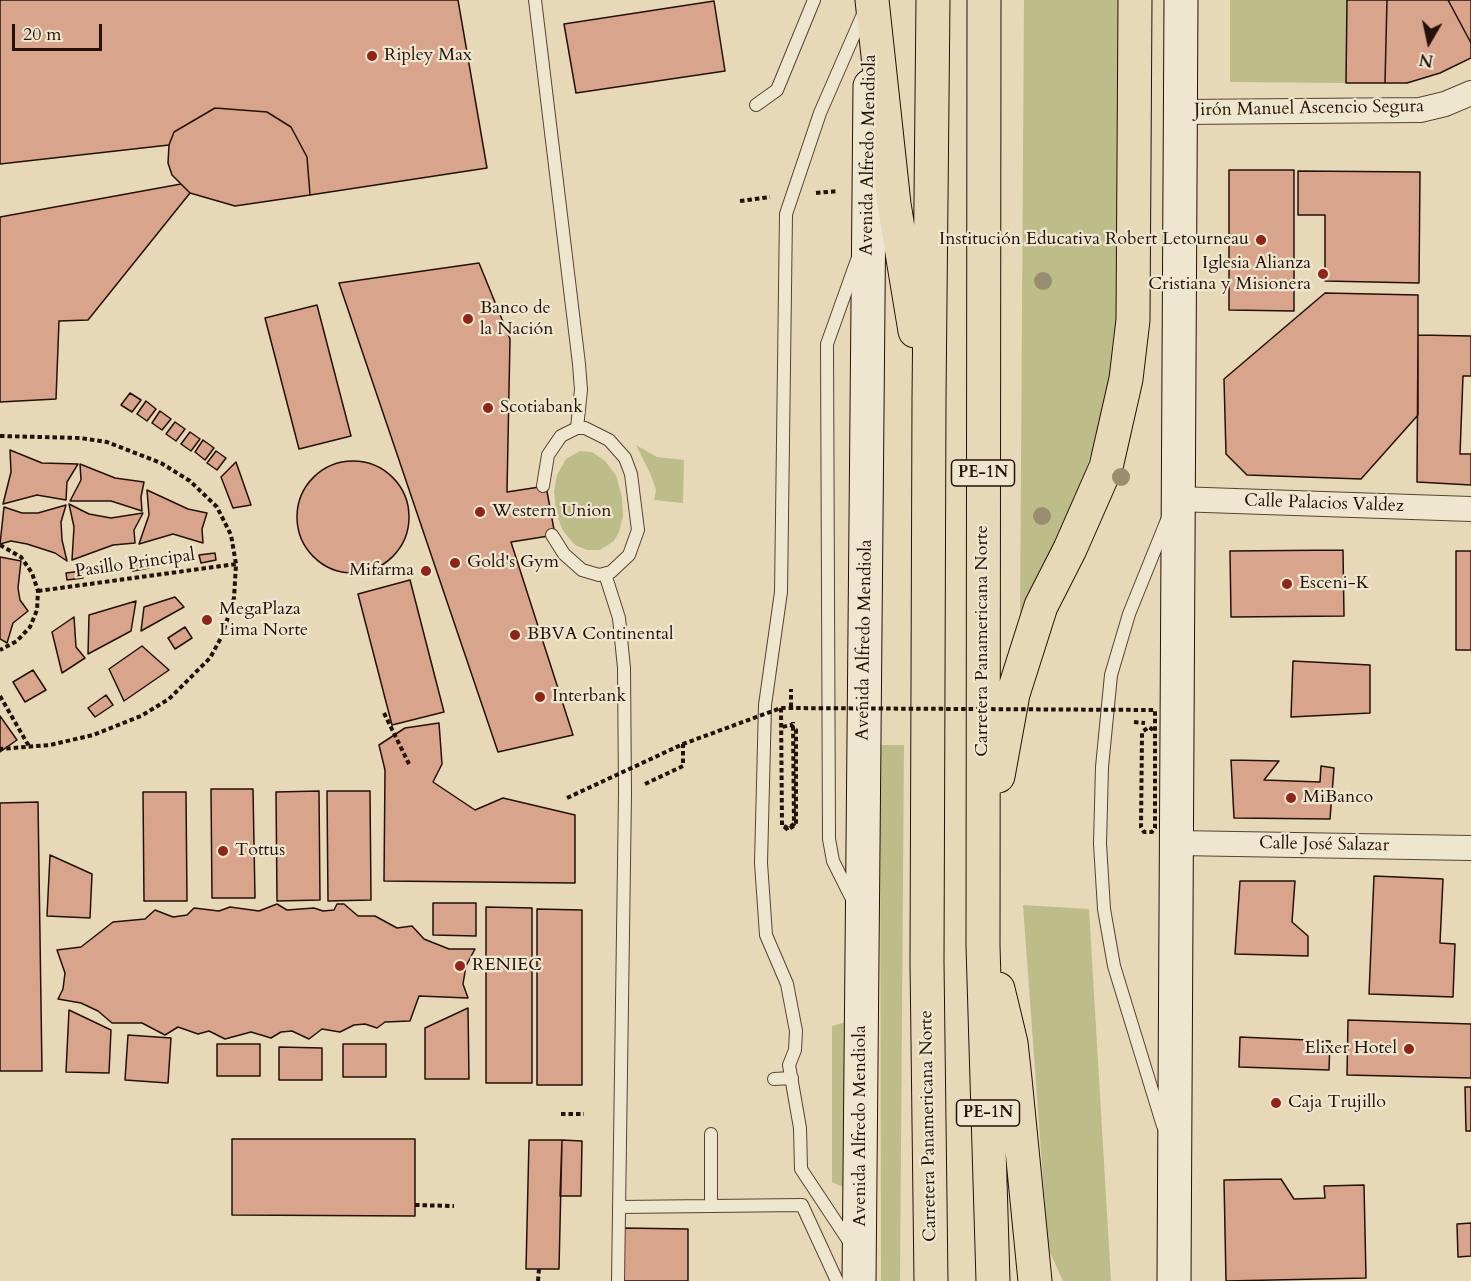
<!DOCTYPE html>
<html>
<head>
<meta charset="utf-8">
<style>
  body { margin:0 }
  #map { position:relative; width:1471px; height:1281px; overflow:hidden; background:#e7d9b7; font-family:Cardo,serif }
  canvas { display:block }
  .north { position:absolute; left:1399px; top:12px; width:60px; height:60px; -webkit-text-stroke:4px #efe6d0; paint-order:stroke; rotate:189deg; font-size:16px; font-weight:700; line-height:24px; text-align:center; color:#241107 }
  .north::after { content:''; display:block; margin:auto; width:21px; height:27px; background:#241107; clip-path:polygon(50% 0,100% 100%,50% 72%,0 100%) }
  .scale { position:absolute; left:12px; top:24px; width:90px; height:27px; box-sizing:border-box; border:3px solid #241107; border-top:0; padding-left:8px; font-size:18px; line-height:21px; white-space:nowrap; color:#241107; -webkit-text-stroke:4px #efe6d0; paint-order:stroke }
</style>
</head>
<body>
<div id="map">
<canvas width="1471" height="1281"></canvas>
<div class="north">N</div>
<div class="scale">20 m</div>
</div>
<script>
const context = document.querySelector('canvas').getContext('2d');
context.lineJoin = 'round';
function fillPath(path, color) {
  context.fillStyle = color;
  context.fill(path, 'evenodd');
}
function poly(rows) {
  const path = new Path2D();
  for (const r of rows) {
    if (r.length === 3) {
      path.moveTo(r[0] + r[2], r[1]);
      path.arc(r[0], r[1], r[2], 0, 2 * Math.PI);
      continue;
    }
    path.moveTo(r[0], r[1]);
    for (let i = 2; i < r.length; i += 2) path.lineTo(r[i], r[i + 1]);
  }
  return path;
}
function strokePath(path, color, width, dash) {
  context.strokeStyle = color;
  context.lineWidth = width;
  context.lineCap = dash ? 'butt' : 'round';
  context.setLineDash(dash || []);
  context.stroke(path);
}
function write(font, color, halo, rows, align = 'center') {
  context.font = font + ' Cardo,serif';
  context.lineWidth = 4.5;
  context.setLineDash([]);
  context.textBaseline = 'middle';
  context.strokeStyle = halo;
  context.fillStyle = color;
  for (const [text, x, y, turn = 0] of rows) {
    context.save();
    context.translate(x, y);
    context.rotate((+turn || 0) * Math.PI / 180);
    context.textAlign = isNaN(turn) ? turn : align;
    if (halo) context.strokeText(text, 0, 0);
    context.fillText(text, 0, 0);
    context.restore();
  }
}
fillPath(poly([
  [1024,0,1123,0,1116,353,1097,436,1078,493,1020,619],
  [1230,0,1347,0,1346,83,1230,82],
  [636,445,657,457,684,460,683,503,654,500,656,490,650,473],
  [580,451,592,452,605,461,616,475,622,497,623,517,619,532,614,541,600,550,587,550,575,545,563,531,556,513,554,491,557,475,566,459],
  [880,745,904,745,900,1281,881,1281],
  [1023,905,1089,909,1111,1281,1063,1281,1048,1248],
  [845,1022,845,1188,832,1182,832,1026]
]), '#bdbd89');
const building = poly([
  [0,0,458,0,487,168,310,195,307,157,291,127,267,112,215,108,174,132,169,145,0,164,0,0],
  [1347,0,1387,0,1385,83,1346,83,1347,0],
  [1387,0,1448,0,1471,43,1471,58,1440,73,1407,83,1385,83,1387,0],
  [1448,0,1471,0,1471,43,1448,0],
  [714,1,725,71,576,93,564,24,714,1],
  [215,108,267,112,291,127,307,157,310,195,235,206,190,193,172,175,168,163,169,145,174,132,215,108],
  [1229,170,1294,170,1294,311,1229,310,1229,170],
  [1298,171,1420,172,1419,283,1325,281,1325,215,1298,215,1298,171],
  [181,184,190,193,88,320,59,321,56,399,0,402,0,217,181,184],
  [479,263,510,339,507,492,546,486,555,535,511,542,573,735,498,752,339,283,479,263],
  [1325,293,1418,295,1418,415,1361,479,1247,475,1226,454,1224,379,1325,293],
  [317,305,351,436,299,449,265,318,317,305],
  [1418,335,1471,336,1471,376,1463,376,1460,454,1471,454,1471,485,1417,482,1418,335],
  [130,393,141,400,132,412,121,405,130,393],
  [146,401,156,409,147,421,137,414,146,401],
  [160,411,171,419,162,430,152,423,160,411],
  [175,422,185,429,176,441,166,434,175,422],
  [190,432,200,439,191,451,181,444,190,432],
  [203,440,214,448,205,460,195,452,203,440],
  [10,450,42,463,78,464,67,482,66,500,37,495,3,504,11,472,10,450],
  [216,451,226,458,217,470,207,463,216,451],
  [353,517,56],
  [236,462,251,505,233,508,221,477,236,462],
  [80,464,115,478,144,482,141,497,142,511,111,501,70,501,81,480,80,464],
  [147,490,188,509,207,513,202,529,203,543,173,534,139,544,149,515,147,490],
  [69,504,89,514,111,518,143,513,134,530,135,543,113,545,72,560,74,527,69,504],
  [66,505,61,522,62,540,67,561,55,553,27,544,11,541,0,544,4,507,22,513,38,513,66,505],
  [1343,550,1344,616,1231,617,1230,551,1343,550],
  [1456,551,1471,551,1471,650,1456,650,1456,551],
  [215,553,216,560,201,563,199,555,215,553],
  [0,557,21,561,18,588,20,600,28,611,13,623,7,643,0,639,0,557],
  [148,561,149,568,133,571,132,563,148,561],
  [82,571,83,578,67,580,66,573,82,571],
  [410,580,444,712,392,725,358,594,410,580],
  [175,597,184,607,141,631,144,607,175,597],
  [136,601,131,631,88,654,89,615,136,601],
  [74,617,76,647,85,658,62,673,52,632,74,617],
  [185,627,192,638,175,649,168,638,185,627],
  [142,646,169,670,124,701,109,669,142,646],
  [1293,661,1370,665,1370,713,1291,717,1293,661],
  [33,670,46,690,25,702,13,682,33,670],
  [106,695,113,705,95,717,88,708,106,695],
  [0,716,17,740,0,752,0,716],
  [439,723,442,764,433,782,475,810,503,798,575,815,575,883,384,881,385,770,379,745,405,728,439,723],
  [1231,760,1279,761,1264,780,1320,782,1321,766,1334,768,1330,819,1234,818,1231,760],
  [211,789,253,789,255,898,212,898,211,789],
  [319,791,320,900,277,901,276,792,319,791],
  [327,791,370,791,371,900,328,901,327,791],
  [143,792,186,792,187,901,144,901,143,792],
  [38,802,42,1071,0,1071,0,803,38,802],
  [50,855,92,874,90,918,47,916,50,855],
  [1374,876,1443,879,1440,943,1455,944,1453,997,1369,994,1374,876],
  [1240,881,1295,881,1292,922,1308,936,1308,956,1235,954,1240,881],
  [433,903,476,903,476,936,433,935,433,903],
  [277,904,287,910,314,908,323,911,334,910,337,904,344,904,358,916,375,916,397,928,412,926,424,939,449,949,475,949,466,966,463,984,468,998,419,996,410,1021,385,1022,377,1028,365,1024,354,1025,340,1032,322,1029,309,1039,292,1031,281,1032,271,1038,251,1032,225,1039,209,1031,198,1034,178,1027,165,1035,142,1023,112,1023,98,1011,81,1003,58,999,63,989,65,973,57,950,81,947,113,922,145,919,155,910,173,917,187,915,194,908,219,911,230,907,259,911,277,904],
  [486,907,532,908,532,1083,486,1083,486,907],
  [537,909,582,910,582,1085,537,1085,537,909],
  [468,1008,469,1079,425,1079,425,1028,468,1008],
  [69,1010,111,1030,109,1073,66,1072,69,1010],
  [1348,1020,1471,1024,1471,1078,1347,1075,1348,1020],
  [128,1035,171,1038,168,1083,125,1080,128,1035],
  [1240,1037,1330,1041,1329,1070,1239,1067,1240,1037],
  [217,1044,260,1044,260,1076,217,1076,217,1044],
  [343,1044,386,1044,386,1077,343,1077,343,1044],
  [279,1047,322,1048,322,1080,279,1080,279,1047],
  [1465,1087,1471,1087,1471,1131,1466,1131,1465,1087],
  [232,1139,415,1139,415,1216,232,1215,232,1139],
  [529,1140,562,1140,559,1269,526,1269,529,1140],
  [562,1140,582,1141,581,1196,560,1196,562,1140],
  [1281,1179,1294,1199,1325,1198,1324,1186,1364,1185,1366,1278,1226,1281,1224,1180,1281,1179],
  [1471,1223,1471,1256,1458,1257,1457,1224,1471,1223],
  [623,1228,688,1229,688,1281,623,1281,623,1228]
]);
fillPath(building, '#d9a48c');
strokePath(building, '#241107', 1.5);
const lane = poly([
  [535,0,579,364,581,390,577,428],
  [756,105,777,90,814,0],
  [543,486,548,455,561,436,577,428,585,428,609,440,625,458,631,474,638,530,629,555,611,572,599,575,582,570,564,554,552,535],
  [605,574,619,618,624,668,625,793,618,1281],
  [853,901,833,861,829,839,827,344,857,260],
  [774,1079,792,1078],
  [1163,1126,1114,966,1104,909,1100,844,1102,767,1111,675,1129,614,1169,515],
  [711,1134,711,1205],
  [619,1207,802,1205,837,1281],
  [852,1246,801,1169,800,1128,789,1065,795,1050,796,1031,787,984,766,935,761,863,765,705,781,592,786,214,820,113,864,12]
]);
const street = poly([
  [1181,112,1420,110,1445,104,1471,93],
  [1176,499,1471,509],
  [1177,843,1471,848]
]);
const secondary = poly([
  [859,1281,870,86],
  [1174,1281,1181,0]
]);
const highway = poly([
  [872,0,894,204,915,331],
  [984,0,983,946,993,1281],
  [998,776,1013,694,1041,606,1070,549,1106,467,1126,379,1133,320,1135,0],
  [998,989,1011,1043,1015,1079,1035,1281],
  [931,1281,927,962,929,399,933,0]
]);
strokePath(lane, '#554333', 14);
strokePath(street, '#554333', 26);
strokePath(secondary, '#241107', 35);
strokePath(highway, '#241107', 35);
strokePath(poly([
  [816,193,838,191],
  [740,201,770,197],
  [0,436,80,438,107,442,161,463,190,481,217,507,231,535,236,564,234,598,222,636,210,658,169,699,141,716,93,735,50,745,0,749],
  [0,545,21,557,32,573,38,591,37,610,30,627,17,641,0,650],
  [38,591,236,564],
  [0,696,30,748],
  [791,707,791,689],
  [384,713,409,764],
  [1134,722,1145,723],
  [645,784,683,766,683,744],
  [784,826,788,828,794,824,793,722],
  [561,1114,584,1114],
  [415,1205,454,1206],
  [538,1281,539,1269]
]), '#241107', 4, [4.5, 3]);
strokePath(lane, '#efe6d0', 12);
strokePath(street, '#efe6d0', 24);
strokePath(secondary, '#efe6d0', 33);
strokePath(highway, '#e7d9b7', 33);
strokePath(poly([
  [781,708,782,825,788,830,796,824,796,730,791,725,782,727],
  [567,798,683,744,781,708,1155,710,1155,828,1152,832,1144,832,1141,827,1142,732,1149,727,1153,730]
]), '#241107', 4, [4.5, 3]);
context.fillStyle = '#998c6f';
for (const [x, y] of [
  [1043,281],
  [1121,477],
  [1042,516]
]) {
  context.beginPath();
  context.arc(x, y, 9, 0, 2 * Math.PI);
  context.fill();
}
for (const [x, y, r, color] of [
  [372,56,6,"#8f2418"],
  [1261,240,6,"#8f2418"],
  [1323,274,6,"#8f2418"],
  [468,319,6,"#8f2418"],
  [488,408,6,"#8f2418"],
  [480,512,6,"#8f2418"],
  [455,563,6,"#8f2418"],
  [426,571,6,"#8f2418"],
  [1287,584,6,"#8f2418"],
  [207,620,6,"#8f2418"],
  [515,635,6,"#8f2418"],
  [540,697,6,"#8f2418"],
  [1291,798,6,"#8f2418"],
  [223,851,6,"#8f2418"],
  [460,966,6,"#8f2418"],
  [1409,1049,6,"#8f2418"],
  [1276,1103,6,"#8f2418"]
]) {
  const dot = new Path2D();
  dot.arc(x, y, r, 0, 2 * Math.PI);
  context.fillStyle = color;
  context.fill(dot);
  strokePath(dot, '#efe6d0', 2);
}
for (const [x, y, w] of [
  [983,473,63],
  [988,1113,63]
]) {
  const box = new Path2D();
  box.roundRect(x - w / 2, y - 13, w, 26, 4.5);
  context.fillStyle = '#efe6d0';
  context.fill(box);
  strokePath(box, '#241107', 1.5);
}
write('bold 16px', '#241107', null, [
  ["PE-1N",983,473],
  ["PE-1N",988,1113]
]);
write('18px', '#241107', '#efe6d0', [
  ["Ripley Max",384,56],
  ["Institución Educativa Robert Letourneau",1249,240,"right"],
  ["Iglesia Alianza",1311,264,"right"],
  ["Cristiana y Misionera",1311,285,"right"],
  ["Banco de",480,309],
  ["la Nación",480,330],
  ["Scotiabank",500,408],
  ["Western Union",492,512],
  ["Gold's Gym",467,563],
  ["Mifarma",414,571,"right"],
  ["Esceni-K",1299,584],
  ["MegaPlaza",219,610],
  ["Lima Norte",219,631],
  ["BBVA Continental",527,635],
  ["Interbank",552,697],
  ["MiBanco",1303,798],
  ["Tottus",235,851],
  ["RENIEC",472,966],
  ["Elixer Hotel",1397,1049,"right"],
  ["Caja Trujillo",1288,1103]
], 'left');
write('18px', '#241107', '#efe6d0', [
  ["Jirón Manuel Ascencio Segura",1309,109,-1],
  ["Avenida Alfredo Mendiola",869,155,-89],
  ["Calle Palacios Valdez",1324,504,2],
  ["Pasillo Principal",135,564,-8],
  ["Avenida Alfredo Mendiola",865,640,-89],
  ["Carretera Panamericana Norte",983,641,-90],
  ["Calle José Salazar",1324,845,1],
  ["Avenida Alfredo Mendiola",861,1126,-90],
  ["Carretera Panamericana Norte",929,1126,-91]
]);
</script>
</body>
</html>
